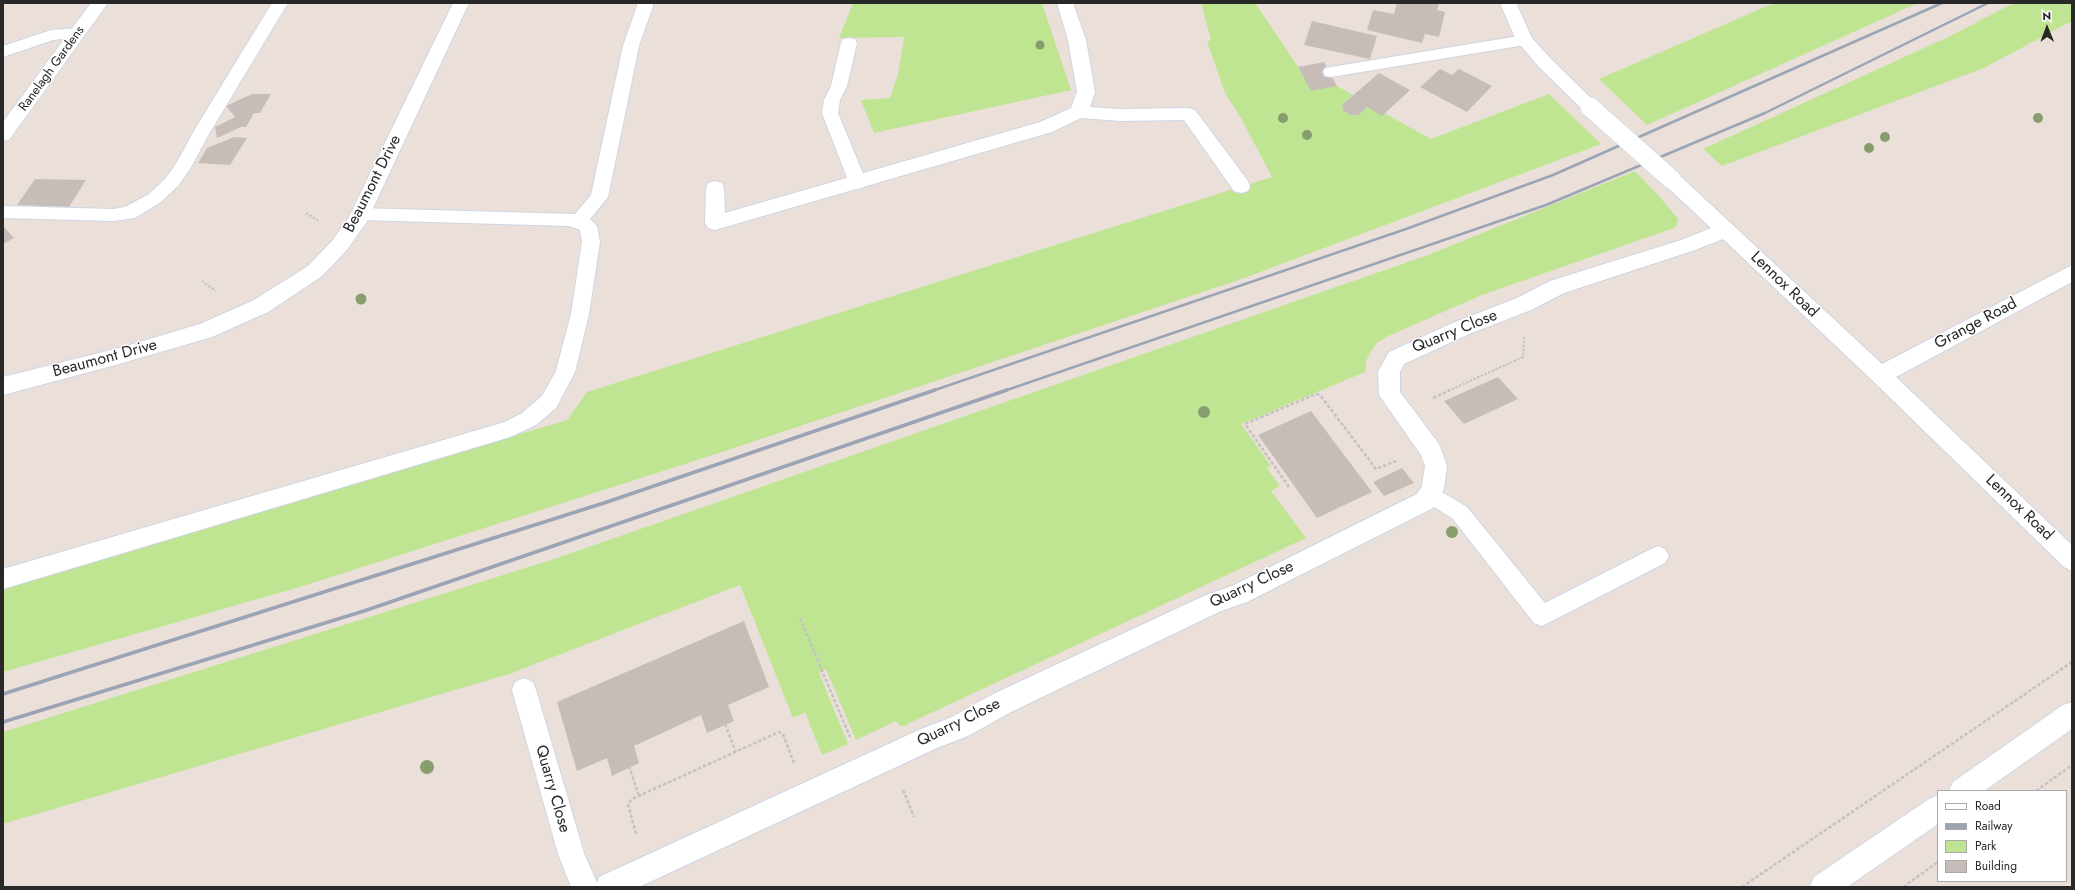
<!DOCTYPE html>
<html>
<head>
<meta charset="utf-8">
<style>
  body { margin:0 }
  #map { position:relative; width:2075px; height:890px; overflow:hidden; background:#ebe0d9; font-family:Jost,sans-serif }
  canvas { display:block }
  .frame { position:absolute; inset:0; border:4px solid #282828; pointer-events:none }
  .legend { position:absolute; left:1937px; top:790px; width:130px; height:92px; box-sizing:border-box; background:#fff; border:1px solid #a9a9a9; margin:0; padding:5px 7px; list-style:none; font-size:12px; color:#282828 }
  .legend li { display:flex; align-items:center; gap:8px; height:20px }
  .legend b { width:20px; border:1px solid #a9a9a9 }
  .north { position:absolute; left:2027px; top:8px; width:40px; height:40px; -webkit-text-stroke:3px #fff; paint-order:stroke; rotate:359deg; font-size:11px; font-weight:700; line-height:16px; text-align:center; color:#282828 }
  .north::after { content:''; display:block; margin:auto; width:14px; height:18px; background:#282828; clip-path:polygon(50% 0,100% 100%,50% 72%,0 100%) }
</style>
</head>
<body>
<div id="map">
<canvas width="2075" height="890"></canvas>
<div class="frame"></div>
<ul class="legend">
<li><b style="height:5px;background:#fff"></b>Road</li>
<li><b style="height:5px;background:#9ba4b4"></b>Railway</li>
<li><b style="height:11px;background:#bfe592"></b>Park</li>
<li><b style="height:11px;background:#c6bdb9"></b>Building</li>
</ul>
<div class="north">N</div>
</div>
<script>
const context = document.querySelector('canvas').getContext('2d');
context.lineJoin = 'round';
function fillPath(path, color) {
  context.fillStyle = color;
  context.fill(path, 'evenodd');
}
function poly(rows) {
  const path = new Path2D();
  for (const r of rows) {
    path.moveTo(r[0], r[1]);
    for (let i = 2; i < r.length; i += 2) path.lineTo(r[i], r[i + 1]);
  }
  return path;
}
function strokePath(path, color, width, dash) {
  context.strokeStyle = color;
  context.lineWidth = width;
  context.lineCap = dash ? 'butt' : 'round';
  context.setLineDash(dash || []);
  context.stroke(path);
}
function write(font, color, halo, rows, align = 'center') {
  context.font = font + ' Jost,sans-serif';
  context.lineWidth = 3;
  context.setLineDash([]);
  context.textBaseline = 'middle';
  context.strokeStyle = halo;
  context.fillStyle = color;
  for (const [text, x, y, turn = 0] of rows) {
    context.save();
    context.translate(x, y);
    context.rotate((+turn || 0) * Math.PI / 180);
    context.textAlign = isNaN(turn) ? turn : align;
    if (halo) context.strokeText(text, 0, 0);
    context.fillText(text, 0, 0);
    context.restore();
  }
}
fillPath(poly([
  [853,3,1042,3,1071,90,874,133,861,100,890,98,898,74,904,37,839,38],
  [1201,3,1255,3,1298,67,1311,90,1337,86,1353,95,1342,105,1343,111,1359,115,1367,107,1382,115,1384,113,1431,139,1549,94,1601,144,1239,280,713,455,300,587,3,672,3,589,567,420,587,392,1272,177,1242,120,1225,93,1207,41,1211,40],
  [1774,3,1918,3,1647,125,1599,79],
  [2014,3,2072,3,2072,21,1984,68,1722,166,1703,149,1948,37],
  [1635,171,1659,196,1678,219,1677,225,1674,228,1482,295,1386,337,1377,343,1371,351,1366,361,1365,372,1241,424,1271,466,1267,468,1280,486,1271,491,1306,538,901,727,896,721,856,740,826,669,819,673,848,744,822,755,805,712,793,718,740,585,509,674,3,824,3,732,557,558,1428,255]
]), '#bfe592');
fillPath(poly([
  [1397,3,1439,3,1437,10,1445,12,1439,37,1425,34,1422,43,1367,30,1373,10,1394,14],
  [1312,21,1377,36,1370,59,1304,45],
  [1324,62,1337,86,1311,91,1298,67],
  [1440,69,1452,75,1459,69,1492,86,1467,112,1420,87],
  [1379,73,1410,90,1382,116,1367,107,1359,115,1351,115,1343,111,1342,105],
  [252,94,271,94,260,113,254,113,246,127,241,127,217,138,215,127,235,117,226,106],
  [234,137,247,138,230,165,198,163,207,148],
  [35,179,86,180,69,207,17,205],
  [3,226,14,238,3,244],
  [1498,377,1518,399,1464,424,1444,401],
  [1311,411,1372,492,1317,518,1258,435],
  [1402,468,1414,483,1384,496,1373,482],
  [744,621,769,687,728,705,734,721,707,733,701,715,634,746,639,763,612,776,607,758,577,771,557,702]
]), '#c6bdb9');
const lane = poly([
  [272,3,288,3,209,134,190,169,178,186,161,202,135,218,113,221,3,218,3,206,113,209,125,207,149,194,166,178,177,162,195,129,272,3],
  [638,3,654,3,639,46,608,197,590,219,597,226,600,242,589,314,575,372,556,408,536,425,510,437,3,589,3,569,505,422,522,413,542,396,556,371,571,314,582,242,580,230,569,226,360,220,354,219,351,214,354,209,360,208,575,214,591,195,623,46,638,3],
  [78,28,83,29,86,33,83,37,53,40,3,57,3,46,51,30,78,28],
  [1525,35,1531,36,1533,40,1531,44,1331,77,1325,76,1323,72,1325,68,1331,67,1525,35],
  [849,38,855,39,857,43,847,86,840,100,838,113,867,183,864,187,858,189,852,187,849,183,822,113,824,100,831,86,841,43,843,39,849,38],
  [1430,485,1467,507,1545,603,1651,549,1658,546,1665,549,1669,556,1665,563,1542,626,1534,623,1453,519,1423,500,1420,494,1423,488,1430,485]
]);
const street = poly([
  [91,3,108,3,9,140,3,141,3,122,91,3],
  [453,3,469,3,366,223,346,251,322,276,268,312,212,337,119,364,3,395,3,377,119,348,200,324,254,300,308,266,332,241,348,219,453,3],
  [1057,3,1073,3,1086,40,1095,92,1090,107,1120,109,1189,108,1195,110,1248,181,1250,186,1248,191,1241,193,1234,191,1184,120,1120,121,1081,118,1052,132,715,230,708,228,705,223,706,188,708,183,715,181,722,183,724,188,725,213,1040,122,1071,108,1077,92,1068,40,1057,3],
  [1500,3,1516,3,1532,38,1550,58,1596,103,1599,107,1596,111,1590,113,1584,111,1538,66,1516,40,1500,3],
  [1671,172,1678,174,1882,364,2072,265,2072,282,1896,377,2072,545,2072,571,2064,567,1873,381,1723,239,1695,250,1564,293,1531,310,1469,334,1404,364,1400,372,1400,392,1439,444,1447,466,1444,489,1433,508,1247,602,1221,611,1011,712,968,736,937,748,639,887,571,887,558,854,512,690,515,682,524,678,533,682,536,690,584,853,597,883,599,877,921,729,952,717,993,694,1206,595,1232,586,1417,494,1422,486,1425,466,1421,455,1379,395,1378,372,1389,352,1455,322,1517,298,1550,281,1681,240,1711,228,1664,184,1662,179,1664,174,1671,172],
  [2072,702,2072,729,1984,791,1949,791,1953,782,2063,705,2072,702],
  [1938,795,1938,824,1847,887,1810,887,1814,877,1929,799,1938,795]
]);
strokePath(lane, '#ced6e2', 2);
strokePath(street, '#ced6e2', 2);
strokePath(poly([
  [306,213,319,221],
  [202,281,216,291],
  [1448,391,1523,357,1524,337]
]), '#c3c3c3', 2, [2.5, 1.5]);
strokePath(poly([
  [1433,398,1450,390],
  [1289,487,1245,424,1316,394,1320,395,1376,469,1396,461],
  [800,618,850,737],
  [725,724,736,752],
  [629,766,639,796],
  [903,790,914,817],
  [2036,791,2072,765],
  [636,834,628,804,632,799,779,732,783,734,794,763],
  [1742,887,2072,662],
  [1903,887,1938,862]
]), '#c3c3c3', 2.5, [3.5, 2]);
fillPath(lane, '#fff');
fillPath(street, '#fff');
strokePath(poly([
  [932,391,1406,229,1553,175,1942,3],
  [1004,391,1546,205,1765,113,1988,3]
]), '#9ba4b4', 2.5);
strokePath(poly([
  [3,694,607,502,935,390],
  [3,722,364,611,1007,390]
]), '#9ba4b4', 3.5);
const streetBridge = poly([
  [1590,107,1671,179]
]);
strokePath(streetBridge, '#ced6e2', 20, []);
strokePath(streetBridge, '#fff', 19);
context.fillStyle = '#889d6e';
for (const [x, y, r] of [
  [1040,45,4.5],
  [1283,118,5],
  [2038,118,5],
  [1307,135,5],
  [1885,137,5],
  [1869,148,5],
  [361,299,5.5],
  [1204,412,6],
  [1452,532,6],
  [427,767,7]
]) {
  context.beginPath();
  context.arc(x, y, r, 0, 2 * Math.PI);
  context.fill();
}
write('13px', '#282828', '#fff', [
  ["Ranelagh Gardens",52,69,-54]
]);
write('16px', '#282828', '#fff', [
  ["Beaumont Drive",373,184,-63],
  ["Lennox Road",1784,285,44],
  ["Grange Road",1976,324,-28],
  ["Quarry Close",1455,332,-22],
  ["Beaumont Drive",105,359,-15],
  ["Lennox Road",2019,508,44],
  ["Quarry Close",1252,585,-25],
  ["Quarry Close",959,723,-26],
  ["Quarry Close",552,789,74]
]);
</script>
</body>
</html>
